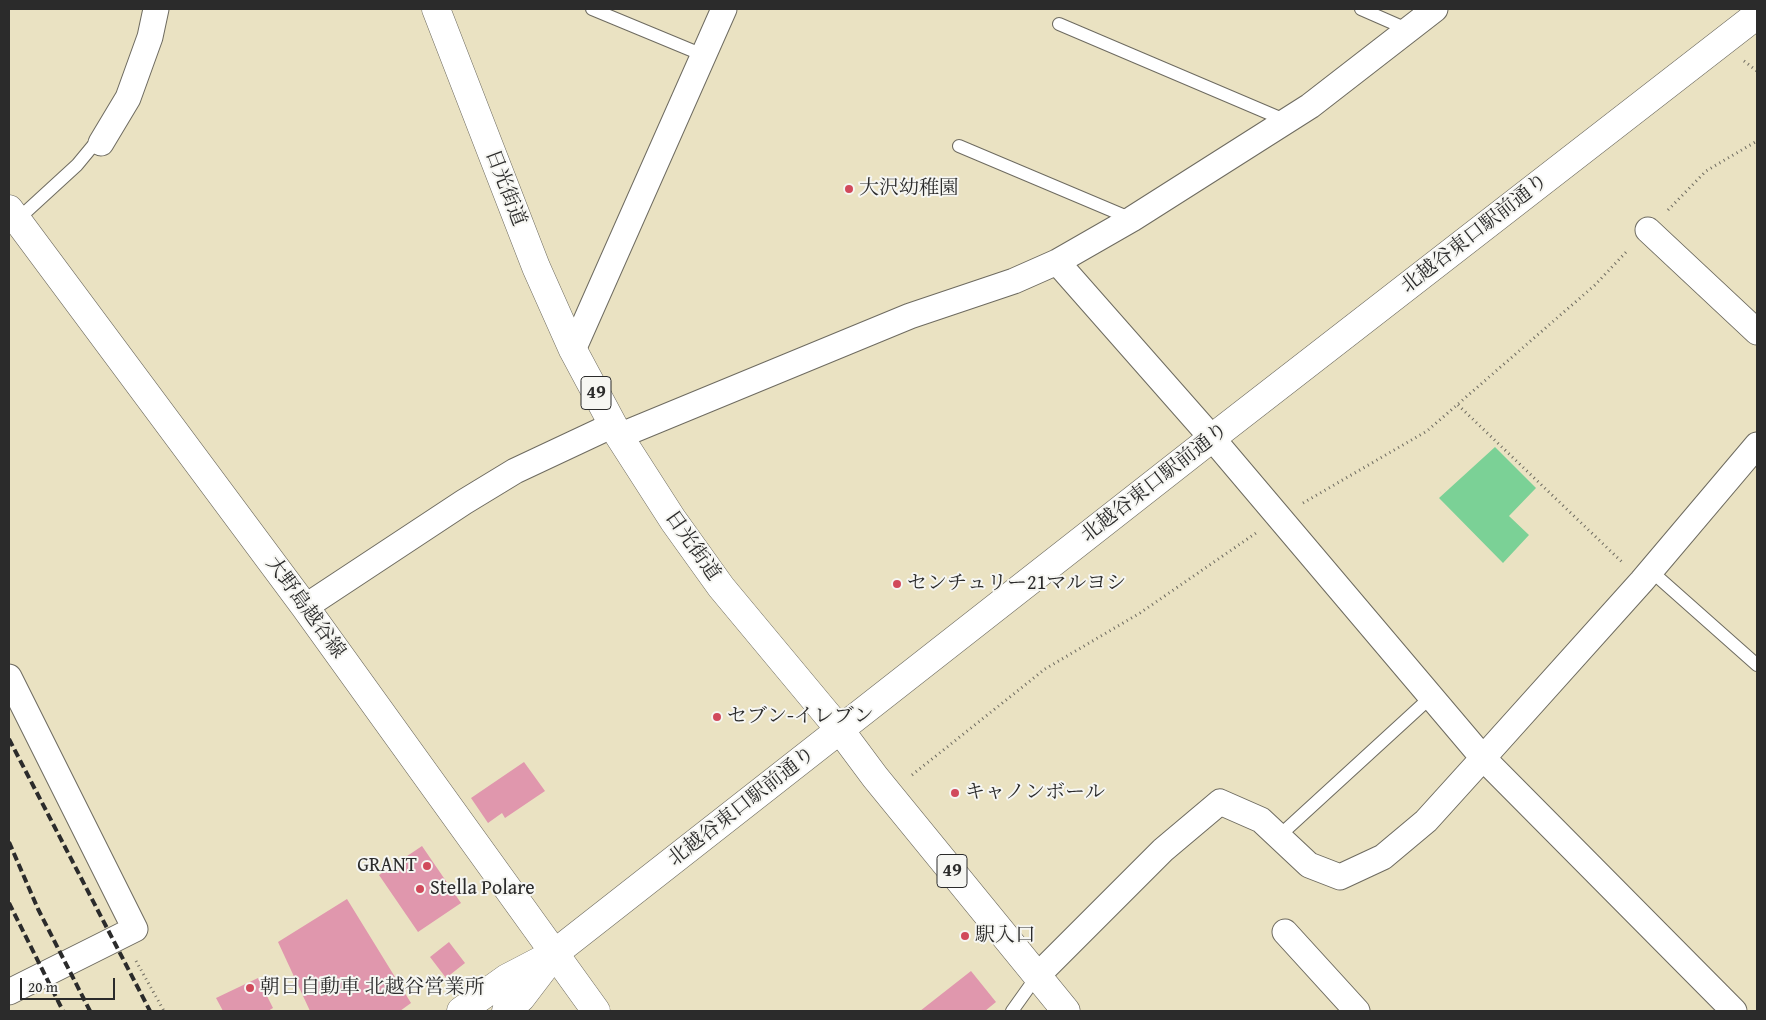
<!DOCTYPE html>
<html>
<head>
<meta charset="utf-8">
<style>
  body { margin:0 }
  #map { position:relative; width:1766px; height:1020px; overflow:hidden; background:#eae2c2; font-family:"Gentium Book Plus",serif }
  canvas { display:block }
  .frame { position:absolute; inset:0; border:10px solid #2b2b2b; pointer-events:none }
  .scale { position:absolute; left:20px; top:978px; width:95px; height:22px; box-sizing:border-box; border:2px solid #2b2b2b; border-top:0; padding-left:6px; font-size:15px; line-height:18px; white-space:nowrap; color:#2b2b2b; -webkit-text-stroke:4px #f6f6f2; paint-order:stroke }
</style>
</head>
<body>
<div id="map">
<canvas width="1766" height="1020"></canvas>
<div class="frame"></div>
<div class="scale">20 m</div>
</div>
<script>
const context = document.querySelector('canvas').getContext('2d');
context.lineJoin = 'round';
function fillPath(path, color) {
  context.fillStyle = color;
  context.fill(path, 'evenodd');
}
function poly(rows) {
  const path = new Path2D();
  for (const r of rows) {
    path.moveTo(r[0], r[1]);
    for (let i = 2; i < r.length; i += 2) path.lineTo(r[i], r[i + 1]);
  }
  return path;
}
function strokePath(path, color, width, dash) {
  context.strokeStyle = color;
  context.lineWidth = width;
  context.lineCap = dash ? 'butt' : 'round';
  context.setLineDash(dash || []);
  context.stroke(path);
}
function write(font, color, halo, rows, align = 'center') {
  context.font = font + ' "Gentium Book Plus","Noto Serif JP",serif';
  context.lineWidth = 4;
  context.setLineDash([]);
  context.textBaseline = 'middle';
  context.strokeStyle = halo;
  context.fillStyle = color;
  for (const [text, x, y, turn = 0] of rows) {
    context.save();
    context.translate(x, y);
    context.rotate((+turn || 0) * Math.PI / 180);
    context.textAlign = isNaN(turn) ? turn : align;
    if (halo) context.strokeText(text, 0, 0);
    context.fillText(text, 0, 0);
    context.restore();
  }
}
fillPath(poly([
  [1495,447,1536,488,1509,516,1529,535,1503,563,1439,498]
]), '#7bd196');
fillPath(poly([
  [524,762,545,791,505,818,502,813,488,823,471,798],
  [422,846,461,903,418,932,379,875],
  [347,899,411,1003,400,1011,310,1011,278,942],
  [449,942,465,963,446,978,430,957],
  [971,971,996,1002,985,1011,920,1011],
  [258,978,273,1008,268,1011,223,1011,216,998]
]), '#e097ad');
const service = poly([
  [592,9,703,55],
  [1361,9,1409,30],
  [1059,24,1287,121],
  [959,146,1132,219],
  [17,220,77,165,96,142,101,143],
  [1651,571,1757,665],
  [1278,837,1432,696],
  [1012,1011,1037,976]
]);
const minor = poly([
  [101,143,128,98,150,37,156,9],
  [1648,230,1757,332],
  [1057,262,1212,438,1483,758,1734,1011],
  [573,350,724,9],
  [619,436,910,316,1014,281,1057,262,1132,219,1310,106,1435,9],
  [305,607,464,502,515,471,613,425],
  [9,677,135,929,9,992],
  [1285,932,1357,1011],
  [1037,976,1163,850,1220,802,1261,820,1309,865,1340,877,1383,857,1426,821,1483,758,1642,581,1757,445]
]);
const tertiary = poly([
  [461,1011,507,978,555,953,1212,438,1757,15],
  [506,1011,521,998,550,960]
]);
const secondary = poly([
  [9,209,305,607,596,1011]
]);
const primary = poly([
  [436,9,536,267,573,350,619,436,673,520,721,587,840,730,875,777,1066,1011]
]);
strokePath(service, '#6e6b60', 14);
strokePath(minor, '#6e6b60', 27);
strokePath(tertiary, '#6e6b60', 29);
strokePath(secondary, '#6e6b60', 29);
strokePath(primary, '#6e6b60', 29);
strokePath(poly([
  [1744,61,1757,71],
  [1668,210,1706,171,1757,141],
  [1458,405,1622,562],
  [1303,503,1427,431,1595,285,1628,250],
  [912,775,1045,669,1140,613,1256,533],
  [136,961,164,1011]
]), '#6e6b60', 3, [1, 4]);
strokePath(service, '#fff', 12);
strokePath(minor, '#fff', 25);
strokePath(tertiary, '#fff', 28);
strokePath(secondary, '#fff', 28);
strokePath(primary, '#fff', 28);
strokePath(poly([
  [9,739,150,1011],
  [9,842,38,909,90,1011],
  [9,903,63,1011]
]), '#2b2b2b', 4, [8, 4]);
for (const [x, y, r, color] of [
  [849,189,5,"#d1495b"],
  [897,584,5,"#d1495b"],
  [717,717,5,"#d1495b"],
  [955,793,5,"#d1495b"],
  [427,866,5,"#d1495b"],
  [420,889,5,"#d1495b"],
  [965,936,5,"#d1495b"],
  [250,988,5,"#d1495b"]
]) {
  const dot = new Path2D();
  dot.arc(x, y, r, 0, 2 * Math.PI);
  context.fillStyle = color;
  context.fill(dot);
  strokePath(dot, '#f6f6f2', 2);
}
for (const [x, y, w] of [
  [596,393,30],
  [952,871,30]
]) {
  const box = new Path2D();
  box.roundRect(x - w / 2, y - 16.5, w, 33, 4);
  context.fillStyle = '#f6f6f2';
  context.fill(box);
  strokePath(box, '#2b2b2b', 1);
}
write('bold 19px', '#2b2b2b', null, [
  ["49",596,393],
  ["49",952,871]
]);
write('20px', '#2b2b2b', '#f6f6f2', [
  ["日光街道",505,188,69],
  ["北越谷東口駅前通り",1475,234,-38],
  ["北越谷東口駅前通り",1155,483,-38],
  ["日光街道",692,546,55],
  ["大野島越谷線",305,608,54],
  ["北越谷東口駅前通り",742,807,-38]
]);
write('20px', '#2b2b2b', '#f6f6f2', [
  ["大沢幼稚園",859,189],
  ["センチュリー21マルヨシ",907,584],
  ["セブン-イレブン",727,717],
  ["キャノンボール",965,793],
  ["GRANT",417,866,"right"],
  ["Stella Polare",430,889],
  ["駅入口",975,936],
  ["朝日自動車 北越谷営業所",260,988]
], 'left');
</script>
</body>
</html>
